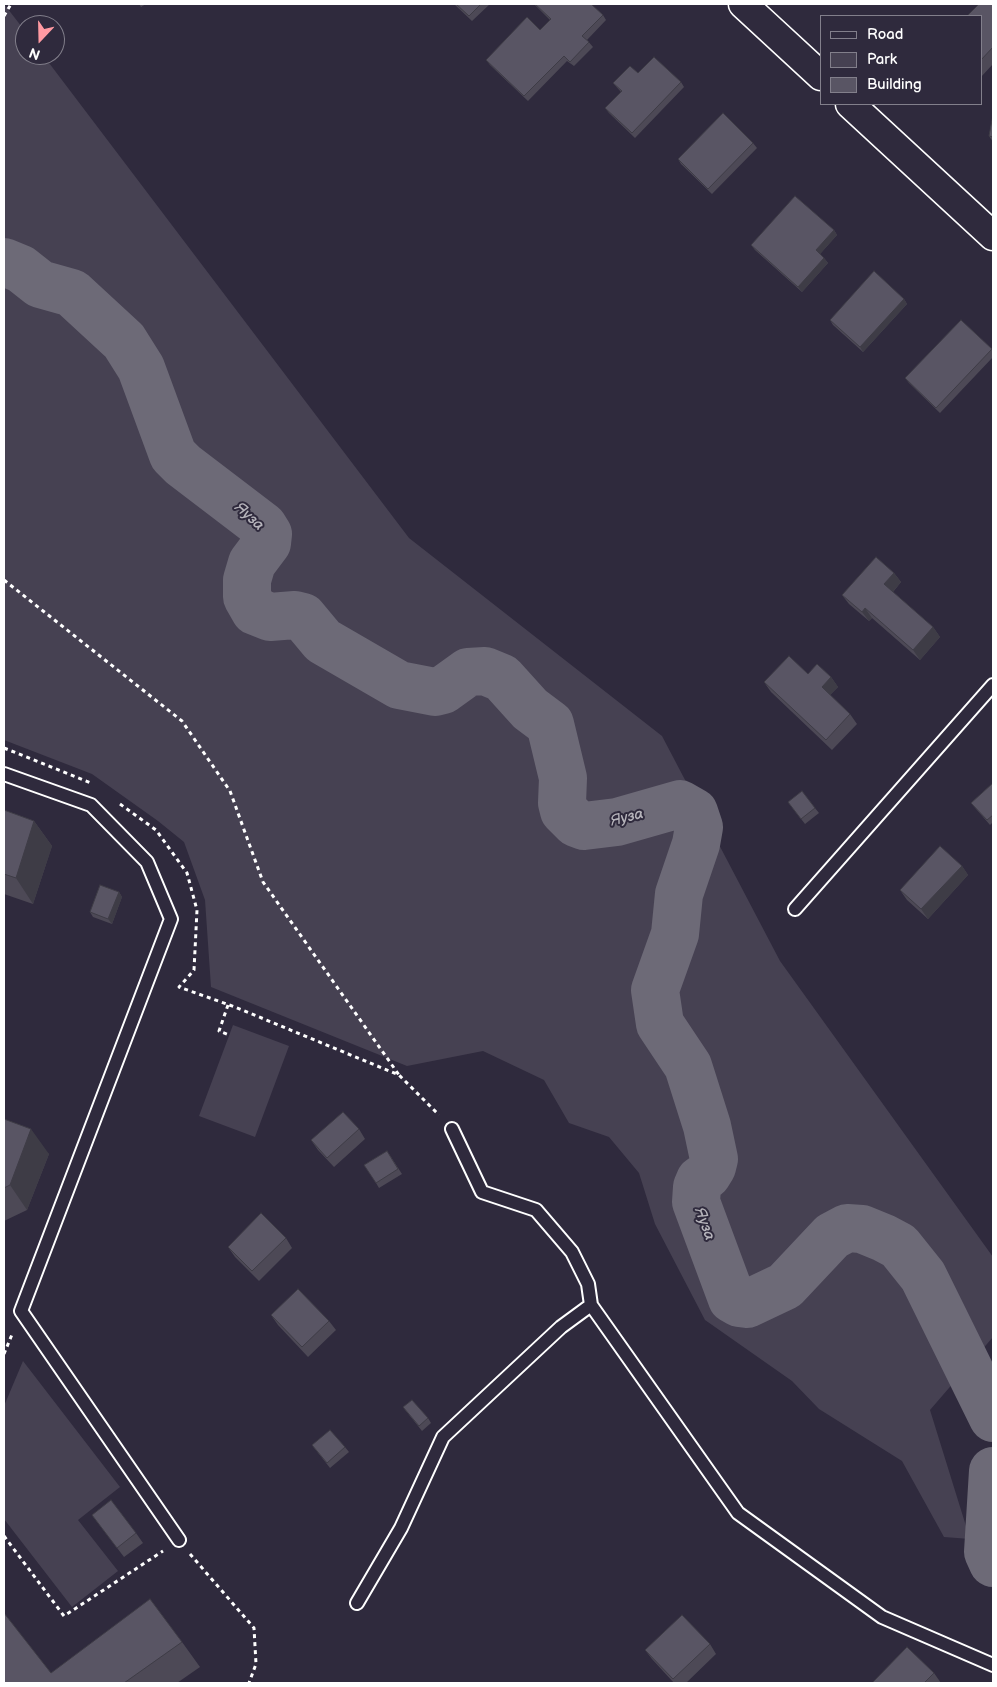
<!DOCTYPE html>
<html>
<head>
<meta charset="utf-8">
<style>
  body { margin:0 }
  #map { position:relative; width:997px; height:1687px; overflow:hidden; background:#2f2a3d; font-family:"Balsamiq Sans",sans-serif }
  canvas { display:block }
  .frame { position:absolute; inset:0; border:5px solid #fff; pointer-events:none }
  .legend { position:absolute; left:820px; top:15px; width:162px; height:90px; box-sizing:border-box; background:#2f2a3d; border:1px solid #827f8b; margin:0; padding:6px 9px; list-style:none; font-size:15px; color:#fff }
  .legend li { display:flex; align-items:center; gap:10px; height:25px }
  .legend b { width:25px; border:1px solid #827f8b }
  .north { position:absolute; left:15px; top:15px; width:50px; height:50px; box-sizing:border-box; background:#2f2a3d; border:1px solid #827f8b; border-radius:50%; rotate:201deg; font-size:14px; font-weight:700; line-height:20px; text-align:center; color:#fff }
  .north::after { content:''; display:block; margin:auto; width:18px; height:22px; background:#ff9aa2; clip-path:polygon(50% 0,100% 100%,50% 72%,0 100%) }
</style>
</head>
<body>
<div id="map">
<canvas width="997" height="1687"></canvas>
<div class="frame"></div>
<ul class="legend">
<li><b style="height:6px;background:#2f2a3d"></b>Road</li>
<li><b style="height:14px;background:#464152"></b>Park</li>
<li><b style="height:14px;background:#595564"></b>Building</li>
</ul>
<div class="north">N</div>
</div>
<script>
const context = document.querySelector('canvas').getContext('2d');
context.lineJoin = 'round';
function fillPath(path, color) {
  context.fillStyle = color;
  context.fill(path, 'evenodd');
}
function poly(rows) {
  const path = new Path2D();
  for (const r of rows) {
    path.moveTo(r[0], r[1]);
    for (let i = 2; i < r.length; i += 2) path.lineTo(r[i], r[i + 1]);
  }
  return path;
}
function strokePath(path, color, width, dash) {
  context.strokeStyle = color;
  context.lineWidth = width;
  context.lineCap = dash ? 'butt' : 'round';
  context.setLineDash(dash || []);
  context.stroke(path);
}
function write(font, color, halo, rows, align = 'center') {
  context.font = font + ' "Balsamiq Sans",sans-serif';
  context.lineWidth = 4;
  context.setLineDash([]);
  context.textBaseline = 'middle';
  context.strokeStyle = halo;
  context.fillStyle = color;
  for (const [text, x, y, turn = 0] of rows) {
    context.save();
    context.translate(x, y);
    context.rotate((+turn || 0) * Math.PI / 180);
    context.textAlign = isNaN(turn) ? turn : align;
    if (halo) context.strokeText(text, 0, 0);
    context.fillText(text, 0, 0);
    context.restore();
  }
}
fillPath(poly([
  [4,4,25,31,25,55,43,55,409,538,662,736,780,961,993,1257,993,1337,930,1410,970,1539,944,1537,902,1461,819,1409,792,1381,705,1320,655,1224,639,1173,609,1137,569,1123,544,1080,483,1051,407,1066,211,987,205,900,184,842,158,821,92,774,4,740],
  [233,1025,289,1046,255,1137,199,1116],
  [23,1361,120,1487,78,1520,118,1571,72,1607,4,1519,4,1406]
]), '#464152');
strokePath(poly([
  [4,262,21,269,40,284,72,293,124,341,141,368,173,455,183,465,263,526,268,534,267,543,252,563,247,580,247,597,255,611,270,617,295,615,303,617,323,641,399,685,435,692,443,690,468,672,485,671,502,678,530,709,550,724,563,778,562,803,564,811,576,823,584,826,617,822,680,804,694,812,699,827,696,844,679,894,675,934,655,990,660,1024,688,1066,707,1126,714,1159,712,1167,707,1175,700,1180,697,1187,696,1202,732,1299,739,1303,747,1304,785,1286,832,1236,847,1228,862,1229,884,1238,899,1246,923,1276,993,1418],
  [993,1471,988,1552,993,1563]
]), '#6d6a77', 48);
const lane = poly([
  [4,774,91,805,147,862,171,919,21,1311,179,1540],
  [795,909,993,685],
  [452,1129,482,1192,536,1210,572,1252,588,1284,591,1305],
  [357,1603,401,1528,443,1437,561,1327,591,1305,738,1513,882,1617,993,1665]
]);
const secondary = poly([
  [743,4,821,76],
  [850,104,993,236]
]);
strokePath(lane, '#fff', 16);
strokePath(secondary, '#fff', 31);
strokePath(poly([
  [4,16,11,4],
  [4,580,182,721,230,791,263,882,399,1075],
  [4,748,91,783],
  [120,804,156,830,187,873,197,910,194,970,179,987,235,1007,399,1075,439,1115],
  [228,1005,219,1031,229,1035],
  [4,1354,13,1332],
  [4,1536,64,1616,163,1551],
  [190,1554,254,1628,256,1664,249,1683]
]), '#fff', 3, [4, 4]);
strokePath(lane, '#2f2a3d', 12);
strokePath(secondary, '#2f2a3d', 28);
fillPath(poly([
  [139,4,146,4,141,7],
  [454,4,490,4,472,21],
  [534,4,591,4,603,15,606,20,587,40,593,47,574,66,567,61,528,101,490,65,486,60,540,30,550,20],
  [993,4,993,64,981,77,981,16],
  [638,73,681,82,684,87,635,138,609,113,605,108,621,92,613,83],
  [993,115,993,142,989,136],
  [753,143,757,148,712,194,681,164,678,159],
  [834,230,837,235,820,254,824,258,828,263,802,292,755,250,751,245],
  [904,299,907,304,863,352,833,325,830,320],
  [992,349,993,351,993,357,940,413,909,383,905,378],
  [894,573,901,582,893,592,933,627,940,637,920,660,872,618,869,621,849,604,842,595],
  [808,674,831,677,838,687,830,695,850,714,857,724,832,750,771,692,764,682],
  [993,783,993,822,990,825,971,803],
  [788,802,815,808,819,813,805,824],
  [4,810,34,821,52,846,33,904,4,894],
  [962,866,968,875,928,919,907,900,900,890],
  [119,892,122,897,112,924,93,917,90,912],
  [4,1119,49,1154,27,1210,4,1221],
  [359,1129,365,1139,334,1167,318,1150,311,1140],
  [387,1151,402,1174,379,1188,376,1183],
  [286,1238,292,1248,259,1281,235,1257,228,1247],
  [271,1315,329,1321,336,1330,308,1357,278,1325],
  [403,1407,428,1418,431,1423,422,1431],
  [312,1445,345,1447,349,1452,330,1468],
  [92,1515,136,1533,143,1543,124,1557],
  [182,1642,200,1667,177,1683,4,1683,51,1673],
  [710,1644,716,1654,686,1683,674,1683,652,1659,645,1650],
  [934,1673,941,1683,872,1683]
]), '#4d4956');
fillPath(poly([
  [834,230,837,235,819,255,816,250],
  [824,258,828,263,802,292,798,287],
  [904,299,907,304,863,352,860,347],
  [894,573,901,582,891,594,884,584],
  [865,608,872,618,869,621,862,612],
  [933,627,940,637,920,660,913,650],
  [831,677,838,687,828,697,822,687],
  [34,821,52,846,33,904,16,878],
  [962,866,968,875,928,919,921,909],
  [119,892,122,897,112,924,108,919],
  [31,1129,49,1154,27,1210,10,1185]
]), '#3e3c46');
const building = poly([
  [456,4,481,4,469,16,456,4],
  [535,4,591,4,603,15,582,36,589,42,570,62,564,56,524,96,486,60,527,17,540,30,551,19,535,4],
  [979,4,993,4,993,47,981,60,981,16,967,16,979,4],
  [654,57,681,82,632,133,605,108,622,91,613,83,630,66,638,73,654,57],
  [723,113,753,143,708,189,678,159,723,113],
  [993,115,993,137,989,136,993,115],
  [795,196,834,230,816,250,824,258,798,287,751,245,795,196],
  [874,271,904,299,860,347,830,320,874,271],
  [961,320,992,349,936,408,905,378,961,320],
  [876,557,894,573,884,584,933,627,913,650,865,608,862,612,842,595,876,557],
  [789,656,808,674,817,664,831,677,822,687,850,714,826,740,764,682,789,656],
  [993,783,993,815,987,820,971,803,993,783],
  [802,791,815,808,801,819,788,802,802,791],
  [4,810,34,821,16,878,4,874,4,810],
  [940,846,962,866,921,909,900,890,940,846],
  [100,885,119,892,108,919,90,912,100,885],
  [343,1112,359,1129,327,1158,311,1140,343,1112],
  [4,1119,31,1129,10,1185,4,1188,4,1119],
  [387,1151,398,1169,376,1183,364,1165,387,1151],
  [261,1213,286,1238,252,1271,228,1247,261,1213],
  [298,1289,329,1321,302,1347,271,1315,298,1289],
  [412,1400,428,1418,419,1426,403,1407,412,1400],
  [330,1430,345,1447,327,1463,312,1445,330,1430],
  [111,1500,136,1533,117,1548,92,1515,111,1500],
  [150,1599,182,1642,124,1683,4,1683,4,1613,51,1673,150,1599],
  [682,1615,710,1644,673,1679,645,1650,682,1615],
  [907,1647,934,1673,924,1683,872,1683,907,1647]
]);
fillPath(building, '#595564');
strokePath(building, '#3e3c46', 1);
write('italic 15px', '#b6b4bb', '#2f2a3d', [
  ["Яуза",249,517,42],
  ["Яуза",627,818,-14],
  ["Яуза",704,1224,70]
]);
</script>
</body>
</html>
